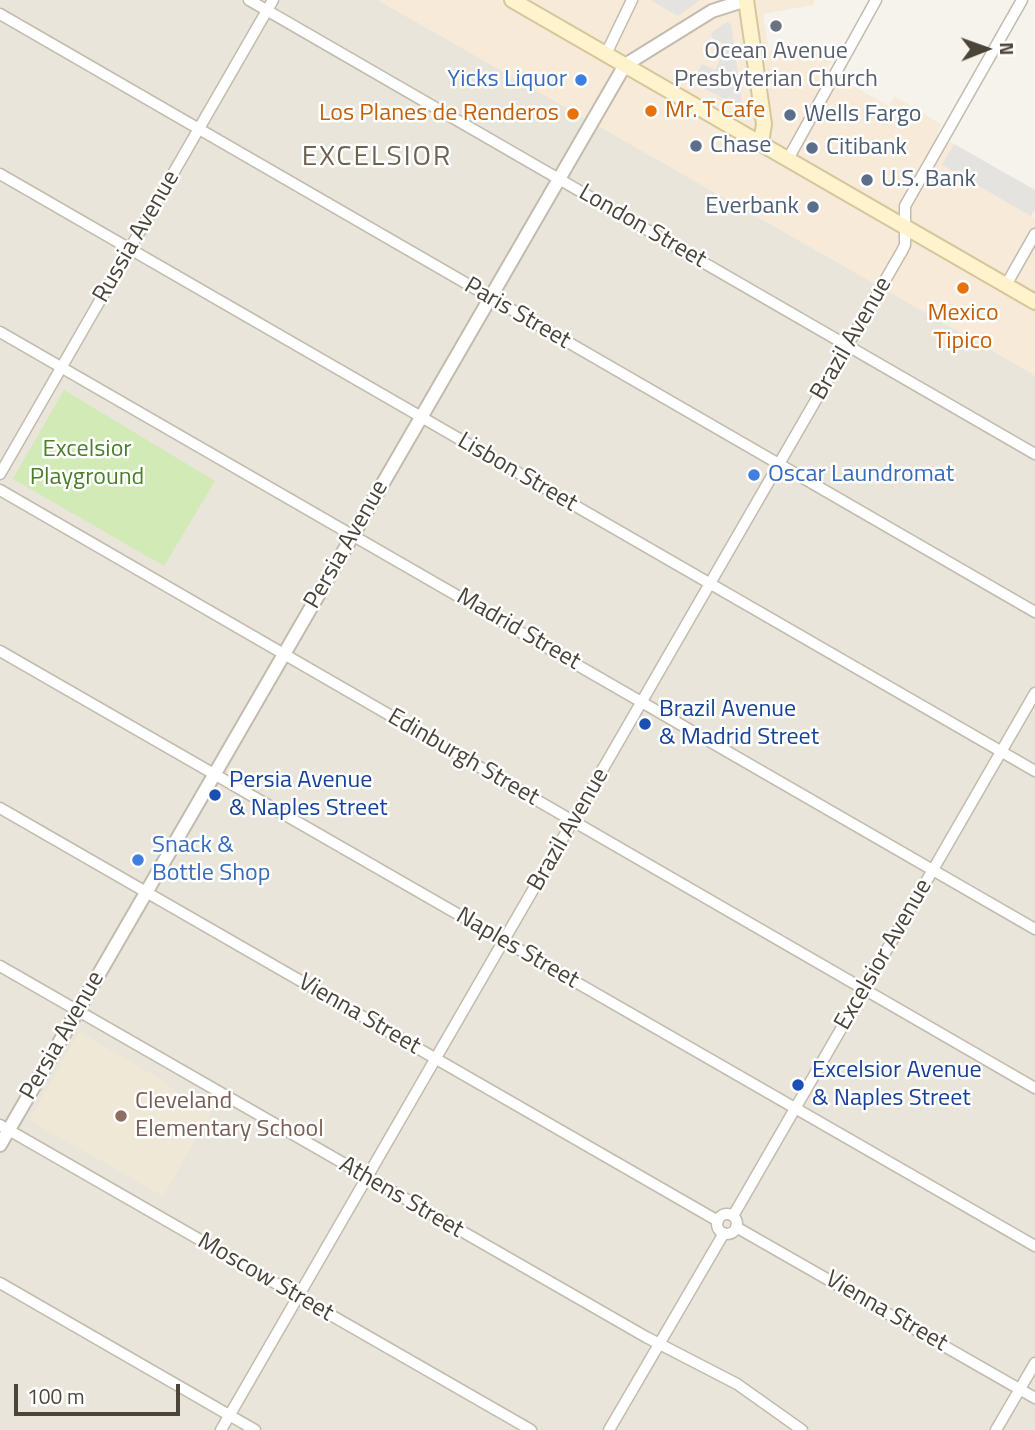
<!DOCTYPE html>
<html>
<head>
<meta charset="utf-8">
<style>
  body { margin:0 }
  #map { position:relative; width:1035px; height:1430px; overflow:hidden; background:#f6f3ec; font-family:"Titillium Web",sans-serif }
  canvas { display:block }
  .north { position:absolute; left:951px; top:14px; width:70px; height:70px; -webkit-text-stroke:5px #fff; paint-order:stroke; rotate:89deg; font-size:19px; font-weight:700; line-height:28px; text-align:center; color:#4b4439 }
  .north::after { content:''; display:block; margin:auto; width:24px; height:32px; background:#4b4439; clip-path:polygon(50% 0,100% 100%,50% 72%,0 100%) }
  .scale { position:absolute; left:14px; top:1384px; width:166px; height:32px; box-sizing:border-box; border:4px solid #4b4439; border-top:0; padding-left:9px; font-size:21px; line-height:24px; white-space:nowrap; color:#4b4439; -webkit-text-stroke:5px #fff; paint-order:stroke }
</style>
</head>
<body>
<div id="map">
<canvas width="1035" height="1430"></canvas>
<div class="north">N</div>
<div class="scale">100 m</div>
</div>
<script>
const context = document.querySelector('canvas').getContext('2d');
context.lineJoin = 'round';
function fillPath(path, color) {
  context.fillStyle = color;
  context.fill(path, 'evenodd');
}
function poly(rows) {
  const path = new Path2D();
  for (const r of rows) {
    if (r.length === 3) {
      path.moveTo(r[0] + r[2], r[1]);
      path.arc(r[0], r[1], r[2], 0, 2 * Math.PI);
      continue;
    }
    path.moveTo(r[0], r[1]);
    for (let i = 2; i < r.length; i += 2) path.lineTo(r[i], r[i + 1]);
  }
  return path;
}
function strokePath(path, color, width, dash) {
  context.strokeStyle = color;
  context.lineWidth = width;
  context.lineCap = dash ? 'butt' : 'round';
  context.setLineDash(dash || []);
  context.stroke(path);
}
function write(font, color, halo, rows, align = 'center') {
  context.font = font + ' "Titillium Web",sans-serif';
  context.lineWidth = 5;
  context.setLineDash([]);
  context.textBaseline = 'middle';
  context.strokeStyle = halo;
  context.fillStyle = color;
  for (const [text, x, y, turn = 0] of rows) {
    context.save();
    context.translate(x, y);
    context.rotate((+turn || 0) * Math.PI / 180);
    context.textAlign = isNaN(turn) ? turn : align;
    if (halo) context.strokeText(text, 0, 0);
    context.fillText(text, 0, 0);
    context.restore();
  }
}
fillPath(poly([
  [0,0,378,0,1035,375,1035,1430,0,1430]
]), '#eae5da');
fillPath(poly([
  [378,0,814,0,814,5,763,14,769,51,807,46,832,60,826,71,889,106,894,96,941,124,937,134,1035,190,1035,210,1032,216,1035,219,1035,375]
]), '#f7ead8');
fillPath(poly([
  [79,1032,166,1082,172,1090,212,1112,163,1196,29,1120]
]), '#efe8d6');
fillPath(poly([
  [64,390,215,481,164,566,13,479]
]), '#d2eab5');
fillPath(poly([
  [650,0,700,0,678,16],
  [727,22,731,24,743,109,692,82,702,64,715,70,727,45,712,38,711,33],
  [954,144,1035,190,1035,209,1031,216,942,165]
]), '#e5e3e0');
const minor = poly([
  [249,0,1035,454],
  [0,14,1035,612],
  [606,54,632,0],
  [788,159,876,0],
  [0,174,1035,771],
  [1006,285,1035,234],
  [0,332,1035,929],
  [0,474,273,0],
  [0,490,1035,1088],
  [0,651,1035,1246],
  [0,808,718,1221],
  [0,966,646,1337,737,1384,802,1430],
  [0,1125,531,1430],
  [727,1224,10],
  [733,1216,1035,693],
  [736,1227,1035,1398],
  [0,1283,255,1430],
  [221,1430,902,251,905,245,905,206,1022,0],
  [609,1430,724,1233],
  [996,1430,1035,1363]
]);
const tertiary = poly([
  [0,1145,625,65,712,11,746,0]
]);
const secondary = poly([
  [512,0,1035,302],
  [746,0,764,124,761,143]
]);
strokePath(minor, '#c2bbae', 13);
strokePath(tertiary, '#c2bbae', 16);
strokePath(secondary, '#d6c79b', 18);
strokePath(minor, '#fff', 10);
strokePath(tertiary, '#fff', 12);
strokePath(secondary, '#fff3cd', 14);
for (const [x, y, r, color] of [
  [776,26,7,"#6b7280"],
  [581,80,7,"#3f7fe0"],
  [651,111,7,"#e8710a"],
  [573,114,7,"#e8710a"],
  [790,115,7,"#5c6f8a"],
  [696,146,7,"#5c6f8a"],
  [812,148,7,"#5c6f8a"],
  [867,180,7,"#5c6f8a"],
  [813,207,7,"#5c6f8a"],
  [963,288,7,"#e8710a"],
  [754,475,7,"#3f7fe0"],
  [645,724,7,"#1a4fb4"],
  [215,795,7,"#1a4fb4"],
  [138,860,7,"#3f7fe0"],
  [798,1085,7,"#1a4fb4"],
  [121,1116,7,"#8d6e63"]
]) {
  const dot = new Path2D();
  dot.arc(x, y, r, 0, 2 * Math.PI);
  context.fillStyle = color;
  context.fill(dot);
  strokePath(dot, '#fff', 2.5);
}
write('24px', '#5b616d', '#fff', [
  ["Ocean Avenue",776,52],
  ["Presbyterian Church",776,80]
]);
write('24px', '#366cbe', '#fff', [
  ["Yicks Liquor",567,80,"right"],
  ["Oscar Laundromat",768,475],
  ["Snack &",152,846],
  ["Bottle Shop",152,874]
], 'left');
write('24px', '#c56008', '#fff', [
  ["Mr. T Cafe",665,111],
  ["Los Planes de Renderos",559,114,"right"],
  ["Mexico",963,314,"center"],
  ["Tipico",963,342,"center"]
], 'left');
write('24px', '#4e5e75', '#fff', [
  ["Wells Fargo",804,115],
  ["Chase",710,146],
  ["Citibank",826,148],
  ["U.S. Bank",881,180],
  ["Everbank",799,207,"right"]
], 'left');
write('24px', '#4b4439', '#fff', [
  ["London Street",642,227,30],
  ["Russia Avenue",137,237,-60],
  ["Paris Street",517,314,30],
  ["Brazil Avenue",852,339,-60],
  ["Lisbon Street",517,473,30],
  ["Persia Avenue",347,545,-60],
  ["Madrid Street",518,630,30],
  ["Edinburgh Street",463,758,30],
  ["Brazil Avenue",569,830,-60],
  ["Naples Street",517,949,30],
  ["Excelsior Avenue",884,955,-60],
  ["Vienna Street",359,1015,30],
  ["Persia Avenue",63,1036,-60],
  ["Athens Street",401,1198,30],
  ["Moscow Street",265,1278,30],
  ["Vienna Street",886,1312,30]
]);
write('24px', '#4a7f2a', '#fff', [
  ["Excelsior",87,450],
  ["Playground",87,478]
]);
write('24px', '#164399', '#fff', [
  ["Brazil Avenue",659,710],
  ["& Madrid Street",659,738],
  ["Persia Avenue",229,781],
  ["& Naples Street",229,809],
  ["Excelsior Avenue",812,1071],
  ["& Naples Street",812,1099]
], 'left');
write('24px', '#785e54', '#fff', [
  ["Cleveland",135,1102],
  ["Elementary School",135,1130]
], 'left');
context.letterSpacing = '2px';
write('28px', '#6e6250', '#fff', [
  ["EXCELSIOR",377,158]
]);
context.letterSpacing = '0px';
</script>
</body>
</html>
